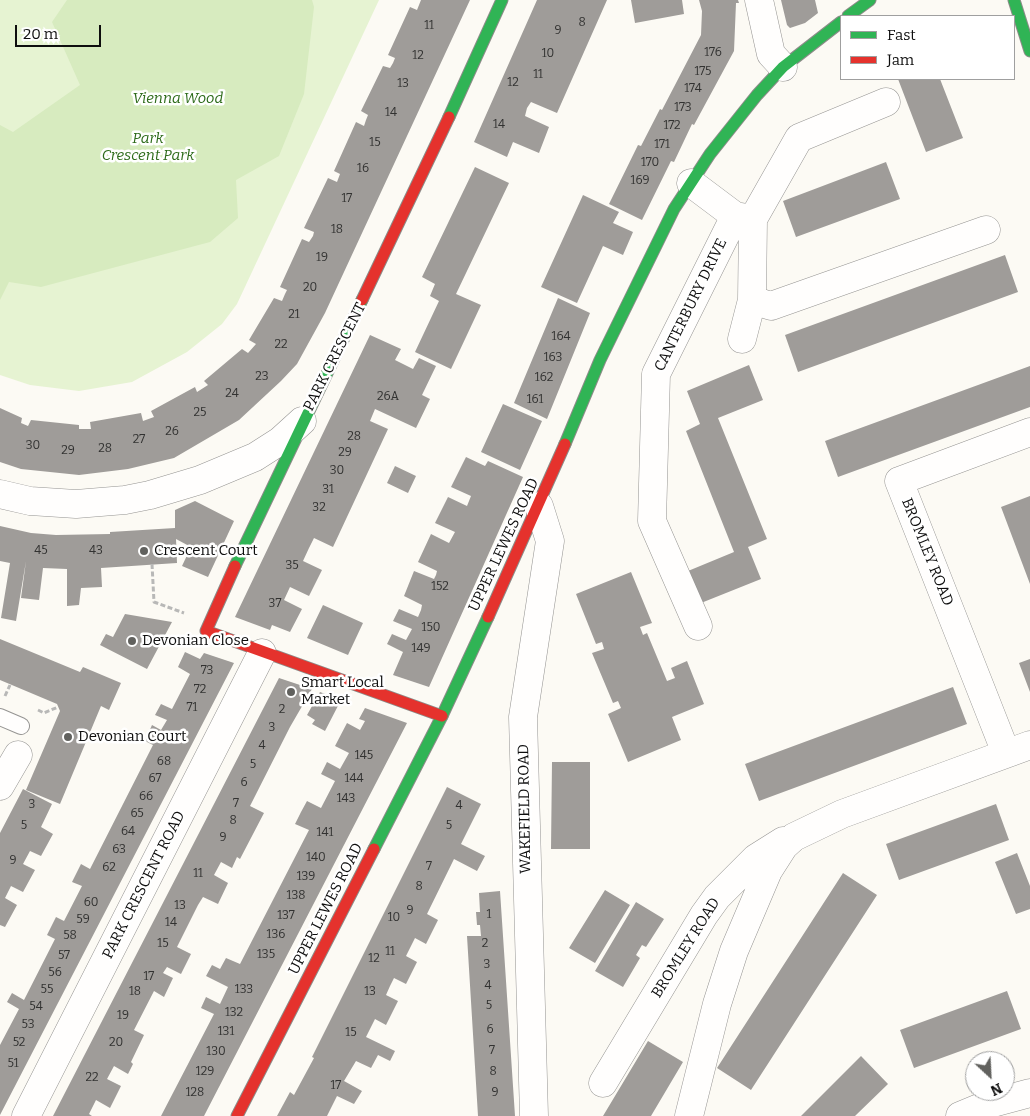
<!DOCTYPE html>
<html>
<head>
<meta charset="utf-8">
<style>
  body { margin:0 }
  #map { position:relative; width:1030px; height:1116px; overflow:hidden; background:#fcfaf4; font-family:Bitter,serif }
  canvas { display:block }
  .legend { position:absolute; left:840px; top:15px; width:175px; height:65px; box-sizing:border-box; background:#fff; border:1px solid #9f9f9f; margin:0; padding:6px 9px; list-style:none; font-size:15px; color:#0e0e0e }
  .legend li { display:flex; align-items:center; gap:10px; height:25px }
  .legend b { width:25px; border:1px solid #9f9f9f }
  .north { position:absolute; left:965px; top:1051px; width:50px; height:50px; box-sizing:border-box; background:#fff; border:1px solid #9f9f9f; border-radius:50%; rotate:155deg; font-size:14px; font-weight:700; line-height:20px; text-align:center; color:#0e0e0e }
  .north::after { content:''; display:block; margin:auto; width:18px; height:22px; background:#61615e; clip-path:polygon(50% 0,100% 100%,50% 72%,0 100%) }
  .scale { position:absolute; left:15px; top:25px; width:86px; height:22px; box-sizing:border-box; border:2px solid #0e0e0e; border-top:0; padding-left:6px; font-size:15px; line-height:18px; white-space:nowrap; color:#0e0e0e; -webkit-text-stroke:4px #fff; paint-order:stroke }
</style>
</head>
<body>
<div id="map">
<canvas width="1030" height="1116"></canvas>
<ul class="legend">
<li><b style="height:6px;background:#30b455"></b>Fast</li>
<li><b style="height:6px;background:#e5322d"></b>Jam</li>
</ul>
<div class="north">N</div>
<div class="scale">20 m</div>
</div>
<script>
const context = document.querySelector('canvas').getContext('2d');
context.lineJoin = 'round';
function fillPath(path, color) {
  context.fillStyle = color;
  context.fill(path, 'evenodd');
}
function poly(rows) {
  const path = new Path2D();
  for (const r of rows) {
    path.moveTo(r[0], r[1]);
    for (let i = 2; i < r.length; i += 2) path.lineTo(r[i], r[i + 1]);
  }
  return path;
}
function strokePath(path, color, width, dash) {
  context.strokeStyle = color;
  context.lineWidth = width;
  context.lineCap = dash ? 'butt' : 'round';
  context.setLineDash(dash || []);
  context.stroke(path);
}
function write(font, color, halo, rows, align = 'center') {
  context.font = font + ' Bitter,serif';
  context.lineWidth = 5;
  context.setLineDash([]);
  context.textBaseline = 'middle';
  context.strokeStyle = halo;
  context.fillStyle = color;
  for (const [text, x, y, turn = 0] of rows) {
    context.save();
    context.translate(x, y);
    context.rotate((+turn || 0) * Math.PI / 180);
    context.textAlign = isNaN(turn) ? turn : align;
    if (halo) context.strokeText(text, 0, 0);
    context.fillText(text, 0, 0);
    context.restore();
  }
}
fillPath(poly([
  [0,0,379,0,237,304,222,324,187,352,132,382,79,391,30,385,0,375]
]), '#e6f3d2');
fillPath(poly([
  [67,0,312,0,314,7,304,94,279,156,236,180,238,218,210,242,41,287,9,282,0,300,0,125,13,132,80,85,52,22]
]), '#d7ebbf');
fillPath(poly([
  [421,0,470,0,325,313,297,364,281,381,239,420,174,458,128,469,79,475,21,469,0,462,0,408,22,418,21,423,28,426,31,420,79,425,79,429,91,429,90,422,141,413,143,421,154,417,151,411,195,387,197,392,208,385,204,381,242,349,248,353,256,344,249,340,274,298,282,301,285,294,287,290,280,287,302,239,309,242,313,236,314,232,304,228,328,178,337,182,340,174,334,171,356,122,364,126,366,120,368,115,361,111,383,66,390,68,393,63,395,58,388,55,410,7,417,10],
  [537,0,607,0,557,113,531,102,527,108,525,116,549,127,539,153,513,142,507,157,474,142],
  [631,0,682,0,684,14,635,23],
  [699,0,738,0,739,3,736,3,734,51,694,125,692,124,674,162,671,161,642,220,609,204,638,145,641,146,660,109,662,110,701,35,702,11],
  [781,0,815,0,818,13,805,23,790,28,787,25],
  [898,79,940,79,963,138,926,152],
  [886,162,900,199,796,237,783,201],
  [475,167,509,183,456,294,481,305,451,369,415,352,439,301,430,296,435,284,422,277],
  [583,195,619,212,613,223,633,232,623,255,603,246,577,303,541,287],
  [1005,255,1018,292,798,372,785,335],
  [558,298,590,313,547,419,514,403],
  [370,335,401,349,395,360,413,369,419,358,436,366,422,395,430,399,416,428,375,409,370,421,388,429,333,547,314,538,309,548,303,561,322,570,309,596,290,587,284,600,302,609,290,632,272,625,270,630,235,617],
  [749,365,763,400,718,418,767,539,748,547,761,579,701,603,688,571,734,552,686,431,700,424,687,391],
  [1030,366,1030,407,838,477,825,441],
  [503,404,542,421,520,470,481,452],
  [466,457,485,466,488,461,523,477,429,687,393,675,403,652,387,644,392,634,406,640,412,629,393,621,399,609,418,617,421,610,422,605,404,596,414,571,434,579,436,575,437,571,418,562,431,534,449,543,455,532,435,523,448,497,467,506,471,496,451,487],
  [395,466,416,476,408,493,387,483],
  [1030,496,1030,584,1001,507],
  [195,501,234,521,208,577,182,566,191,547,176,539,177,563,101,568,102,587,81,588,79,605,67,606,67,569,43,568,39,600,21,598,26,561,16,621,1,618,10,563,0,561,0,526,31,533,56,535,110,534,110,532,175,528,175,510],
  [631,572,652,623,640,627,643,635,647,633,667,681,675,678,671,668,687,661,704,704,672,717,681,740,628,762,608,714,621,708,618,701,613,703,592,653,604,649,602,642,596,644,576,594],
  [323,605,363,623,348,655,307,638],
  [125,614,172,622,147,669,100,645,106,634,113,637],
  [0,639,80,672,83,667,121,683,109,710,101,706,60,804,26,790,60,711,57,704,0,680],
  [185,652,200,659,204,653,234,663,0,1115,0,1045,19,1009,7,1002,12,993,24,1000,55,939,47,935,56,917,64,921,82,886,72,882,81,864,90,869,153,745,145,741,152,725,161,730,167,720,155,715,161,704,172,709,190,674,178,667],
  [1030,659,1030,692,1019,663],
  [279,678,312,689,290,727,250,806,264,813,240,859,237,857,232,868,221,862,214,875,228,883,218,904,203,897,198,905,177,947,191,954,181,974,167,967,163,973,173,978,164,997,154,991,134,1030,144,1035,131,1062,133,1064,128,1074,114,1066,107,1079,121,1086,110,1108,96,1100,89,1114,92,1116,53,1116],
  [953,687,967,724,759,801,745,764],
  [320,692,341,700,325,731,312,724,315,720,307,715],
  [365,708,407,723,204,1116,161,1116,214,1014,201,1008,206,997,220,1004,228,987,206,976,212,965,220,969,226,958,240,964,309,830,295,824,301,812,307,801,321,808,335,781,321,774,327,762,340,769,349,753,335,746,347,723,360,730,365,721,359,719],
  [552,762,590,762,590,849,551,849],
  [447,787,481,804,461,844,485,856,477,871,454,859,427,914,438,920,426,944,415,938,406,956,417,962,406,984,394,978,390,986,386,995,398,1001,386,1025,375,1019,366,1037,395,1051,390,1061,378,1055,371,1068,356,1061,344,1081,362,1091,354,1104,337,1096,327,1116,277,1116,290,1092,294,1095,314,1058,312,1057],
  [23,789,52,804,41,827,53,834,41,856,30,851,23,864,35,870,23,892,11,886,5,898,17,905,5,927,0,925,0,833],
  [996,804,1009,840,899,880,886,844],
  [1017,853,1030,886,1030,909,1016,914,995,862],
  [843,873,877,895,751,1090,717,1068],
  [605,890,630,905,595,963,569,948],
  [500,891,515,1116,478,1116,467,936,481,936,480,925,477,925,476,912,480,912,479,893],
  [636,902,664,919,646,947,642,945,636,955,640,958,623,987,595,971],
  [1007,991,1021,1029,914,1068,900,1030],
  [648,1041,683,1062,651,1116,603,1116],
  [861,1056,888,1084,855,1116,801,1116]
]), '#9f9c99');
const lane = poly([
  [0,717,21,726]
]);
const street = poly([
  [759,0,771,54,783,67],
  [886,102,799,138,753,219,752,300,771,306,986,230],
  [691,183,735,216],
  [742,339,752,300],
  [0,494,30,501,76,504,125,500,150,495,200,480,255,457,280,441,302,421],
  [698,626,652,521,656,374,735,216,753,219],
  [1006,753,899,481,1030,432],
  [0,786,18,755],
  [603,1083,704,915,717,897,756,858,783,841],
  [26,1116,262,653],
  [534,1116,523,717,550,541,539,506],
  [689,1116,717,1004,734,951,768,871,784,846,794,837,842,814,1030,745],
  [960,1116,989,1104,1030,1093]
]);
const fast = poly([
  [1014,0,1030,51],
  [848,16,870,0],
  [449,117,502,0],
  [565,444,600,360,674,209,710,154,757,95,783,67,841,22],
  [235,566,362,300],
  [374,849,442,716,488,617]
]);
const jam = poly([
  [362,300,449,117],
  [235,566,206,631,442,716],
  [488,617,565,444],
  [237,1116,374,849]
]);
strokePath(lane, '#959492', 18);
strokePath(street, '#959492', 29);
strokePath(fast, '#8c8b88', 13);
strokePath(jam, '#8c8b88', 13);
strokePath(poly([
  [152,564,154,602,184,613],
  [5,696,10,685],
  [38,710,44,713,58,707]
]), '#b8b8b7', 3, [5, 2.5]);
strokePath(lane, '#fffefd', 16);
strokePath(street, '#fffefd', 28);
strokePath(fast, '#30b455', 11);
strokePath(jam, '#e5322d', 11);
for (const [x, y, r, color] of [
  [144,551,5,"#61615e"],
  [132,641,5,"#61615e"],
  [291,692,5,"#61615e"],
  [68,737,5,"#61615e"]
]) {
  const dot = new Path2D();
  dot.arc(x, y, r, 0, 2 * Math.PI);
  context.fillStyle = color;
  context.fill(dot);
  strokePath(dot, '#fff', 2);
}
write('12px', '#323231', null, [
  ["8",582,23],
  ["11",429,26],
  ["9",558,31],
  ["176",713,53],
  ["10",548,54],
  ["12",418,56],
  ["175",703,72],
  ["11",538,75],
  ["12",513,83],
  ["13",403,84],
  ["174",693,89],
  ["173",683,108],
  ["14",391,113],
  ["14",499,125],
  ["172",672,126],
  ["15",375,143],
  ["171",662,145],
  ["170",650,163],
  ["16",363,169],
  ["169",640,181],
  ["17",347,199],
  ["18",337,230],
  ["19",322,258],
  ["20",310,288],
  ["21",294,315],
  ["164",561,337],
  ["22",281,345],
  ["163",553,358],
  ["23",262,377],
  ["162",544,378],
  ["24",232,394],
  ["26A",388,397],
  ["161",535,400],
  ["25",200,413],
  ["26",172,432],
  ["28",354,437],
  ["27",139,440],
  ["30",33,446],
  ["28",105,449],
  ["29",68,451],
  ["29",345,453],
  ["30",337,471],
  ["31",328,490],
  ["32",319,508],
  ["45",41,551],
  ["43",96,551],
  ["35",292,566],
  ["152",440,587],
  ["37",275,604],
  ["150",431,628],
  ["149",421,649],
  ["73",207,671],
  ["72",200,690],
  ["71",192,708],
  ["2",282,710],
  ["3",272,728],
  ["4",262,746],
  ["145",364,756],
  ["68",164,762],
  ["5",253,765],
  ["67",155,779],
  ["144",354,779],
  ["6",244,783],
  ["66",146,797],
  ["143",346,799],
  ["7",236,804],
  ["3",32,805],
  ["4",459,806],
  ["65",137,814],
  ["8",233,821],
  ["5",24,826],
  ["5",449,826],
  ["64",128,832],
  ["141",325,833],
  ["9",223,838],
  ["63",119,850],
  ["140",316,858],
  ["9",13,861],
  ["7",429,867],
  ["62",109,868],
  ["11",198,874],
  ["139",306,877],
  ["8",419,887],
  ["138",296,896],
  ["60",91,903],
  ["13",180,906],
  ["9",410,911],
  ["1",489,915],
  ["137",286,916],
  ["10",394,918],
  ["59",83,920],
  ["14",171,923],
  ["136",276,935],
  ["58",70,936],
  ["15",163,944],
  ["2",485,944],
  ["11",390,952],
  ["135",266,955],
  ["57",64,956],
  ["12",374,959],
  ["3",487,965],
  ["56",55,973],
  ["17",149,977],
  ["4",488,986],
  ["55",47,990],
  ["133",244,990],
  ["18",135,992],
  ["13",370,992],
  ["5",489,1006],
  ["54",36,1007],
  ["132",234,1013],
  ["19",123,1016],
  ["53",28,1025],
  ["6",490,1030],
  ["131",226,1032],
  ["15",351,1033],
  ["52",19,1043],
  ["20",116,1043],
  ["7",492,1051],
  ["130",216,1052],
  ["51",13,1064],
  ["129",205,1072],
  ["8",493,1072],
  ["22",92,1078],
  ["17",336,1086],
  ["128",195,1093],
  ["9",495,1093]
]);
write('italic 15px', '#2d6b1a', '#fff', [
  ["Vienna Wood",178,99],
  ["Park",148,139],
  ["Crescent Park",148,156]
]);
write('15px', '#0e0e0e', '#fff', [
  ["CANTERBURY DRIVE",691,305,-64],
  ["PARK CRESCENT",335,357,-63],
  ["UPPER LEWES ROAD",504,545,-65],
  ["BROMLEY ROAD",927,552,68],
  ["WAKEFIELD ROAD",525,809,-91],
  ["PARK CRESCENT ROAD",144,885,-63],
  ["UPPER LEWES ROAD",326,909,-63],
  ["BROMLEY ROAD",686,948,-58]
]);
write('15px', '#0e0e0e', '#fff', [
  ["Crescent Court",154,551],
  ["Devonian Close",142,641],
  ["Smart Local",301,683],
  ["Market",301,700],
  ["Devonian Court",78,737]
], 'left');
</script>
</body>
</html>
